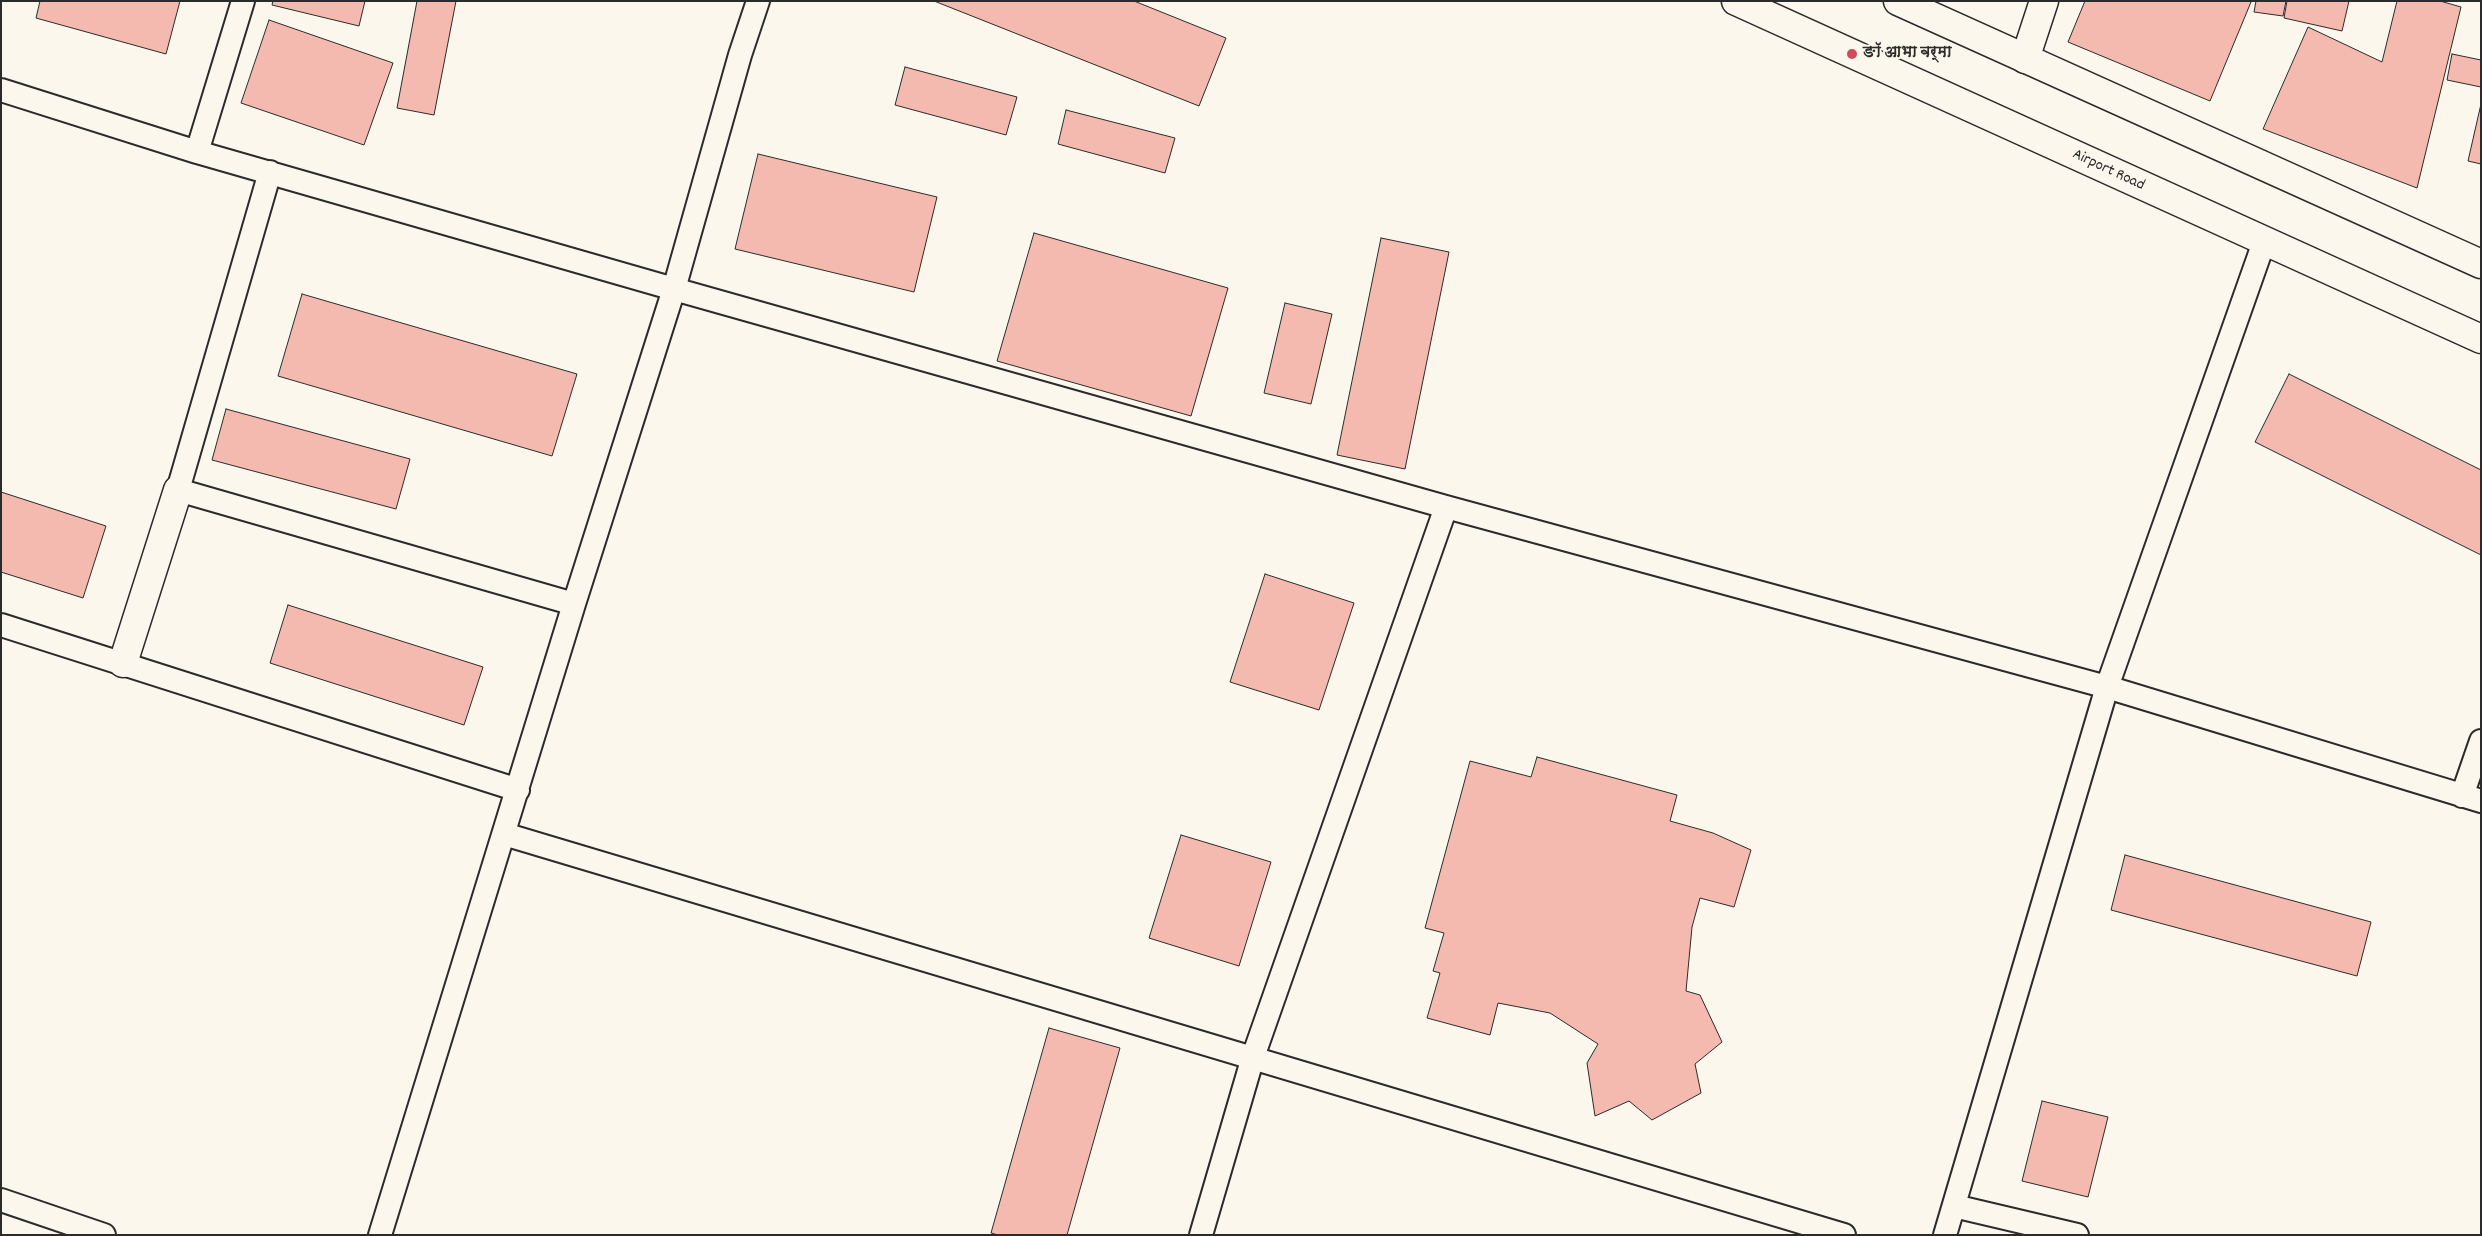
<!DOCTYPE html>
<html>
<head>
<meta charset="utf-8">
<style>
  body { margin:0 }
  #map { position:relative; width:2482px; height:1236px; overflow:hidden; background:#fbf7ec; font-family:Dekko,sans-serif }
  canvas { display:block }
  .frame { position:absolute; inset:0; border:2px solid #2b2b2b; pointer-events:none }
</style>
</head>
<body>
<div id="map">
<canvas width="2482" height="1236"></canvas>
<div class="frame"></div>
</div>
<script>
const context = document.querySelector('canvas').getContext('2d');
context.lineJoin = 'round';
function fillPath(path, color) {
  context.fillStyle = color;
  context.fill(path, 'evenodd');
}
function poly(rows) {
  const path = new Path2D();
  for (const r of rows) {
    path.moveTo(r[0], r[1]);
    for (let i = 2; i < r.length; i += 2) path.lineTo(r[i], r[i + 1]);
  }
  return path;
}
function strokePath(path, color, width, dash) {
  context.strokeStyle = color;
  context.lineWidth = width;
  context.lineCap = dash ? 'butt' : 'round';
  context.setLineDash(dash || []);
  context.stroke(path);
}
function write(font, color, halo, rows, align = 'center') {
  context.font = font + ' Dekko,"Playpen Sans Deva",sans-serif';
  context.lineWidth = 4;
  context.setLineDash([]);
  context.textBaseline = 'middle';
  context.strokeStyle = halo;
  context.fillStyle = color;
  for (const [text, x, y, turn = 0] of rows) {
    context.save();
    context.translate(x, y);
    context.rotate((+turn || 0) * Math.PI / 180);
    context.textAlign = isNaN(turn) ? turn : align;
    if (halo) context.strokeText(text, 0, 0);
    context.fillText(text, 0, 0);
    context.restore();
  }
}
const building = poly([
  [40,1,180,1,166,54,36,18,40,1],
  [273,1,365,1,359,26,272,5,273,1],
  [417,1,456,1,434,115,397,108,417,1],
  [934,1,1134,1,1226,38,1199,106,934,1],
  [2085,1,2248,1,2251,2,2210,101,2068,42,2085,1],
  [2256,1,2286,1,2283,16,2254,12,2256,1],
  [2287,1,2349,1,2342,31,2284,18,2287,1],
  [2397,1,2440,1,2461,7,2417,188,2263,129,2308,27,2382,62,2397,1],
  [269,20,393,63,364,145,241,103,269,20],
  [2452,54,2481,60,2481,87,2447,80,2452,54],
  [905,67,1017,97,1006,135,895,105,905,67],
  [2481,104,2481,164,2468,161,2481,104],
  [1066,110,1175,138,1165,173,1058,144,1066,110],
  [758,154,937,197,914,292,735,249,758,154],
  [1034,233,1228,288,1191,416,997,361,1034,233],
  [1381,238,1449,252,1405,469,1337,455,1381,238],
  [302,294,577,374,552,456,278,376,302,294],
  [1285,303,1332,314,1311,404,1264,393,1285,303],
  [2289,374,2481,470,2481,555,2255,442,2289,374],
  [226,409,410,459,396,509,212,460,226,409],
  [1,492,106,526,83,598,1,572,1,492],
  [1265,574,1354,603,1319,710,1230,682,1265,574],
  [288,605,483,667,464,725,270,663,288,605],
  [1537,757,1677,795,1670,821,1713,833,1751,850,1734,907,1700,898,1692,927,1686,991,1700,995,1722,1042,1695,1064,1701,1093,1652,1120,1629,1101,1595,1116,1587,1063,1598,1044,1550,1013,1498,1003,1490,1035,1427,1018,1440,973,1433,971,1444,933,1425,928,1470,761,1531,777,1537,757],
  [1181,835,1271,862,1239,966,1149,938,1181,835],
  [2125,855,2371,922,2357,976,2111,910,2125,855],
  [1049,1028,1120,1048,1067,1235,998,1235,991,1233,1049,1028],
  [2042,1101,2108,1117,2088,1197,2022,1181,2042,1101]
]);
fillPath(building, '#f4baaf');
strokePath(building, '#2b2b2b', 1);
const lane = poly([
  [1,90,197,152,674,289,1446,507,2107,687,2264,242],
  [197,152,243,1],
  [270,172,178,490,574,604],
  [1,625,518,790],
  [2462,796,2481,741],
  [504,834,1844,1235],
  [1,1200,104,1235],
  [1954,1206,2077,1235],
  [380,1235,574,604,674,289,740,55,758,1],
  [1201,1235,1253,1057,1446,507],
  [1945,1235,2107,687,2481,801]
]);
const street = poly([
  [2025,59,2044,1],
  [123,663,178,490]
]);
const primary = poly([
  [1736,1,2481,339],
  [1898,1,2481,264]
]);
strokePath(lane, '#2b2b2b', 26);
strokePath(street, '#2b2b2b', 31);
strokePath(primary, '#2b2b2b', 31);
strokePath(lane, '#fbf7ec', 22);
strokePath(street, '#fbf7ec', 28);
strokePath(primary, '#fbf7ec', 28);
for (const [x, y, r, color] of [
  [1852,54,6,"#d1495b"]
]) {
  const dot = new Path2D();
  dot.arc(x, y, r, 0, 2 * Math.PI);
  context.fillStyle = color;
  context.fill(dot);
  strokePath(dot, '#fbf7ec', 2);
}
write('bold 16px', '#2b2b2b', '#fbf7ec', [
  ["ङॉ आभा वर्मा",1863,54]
], 'left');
write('16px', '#2b2b2b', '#fbf7ec', [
  ["Airport Road",2108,171,25]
]);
</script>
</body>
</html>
